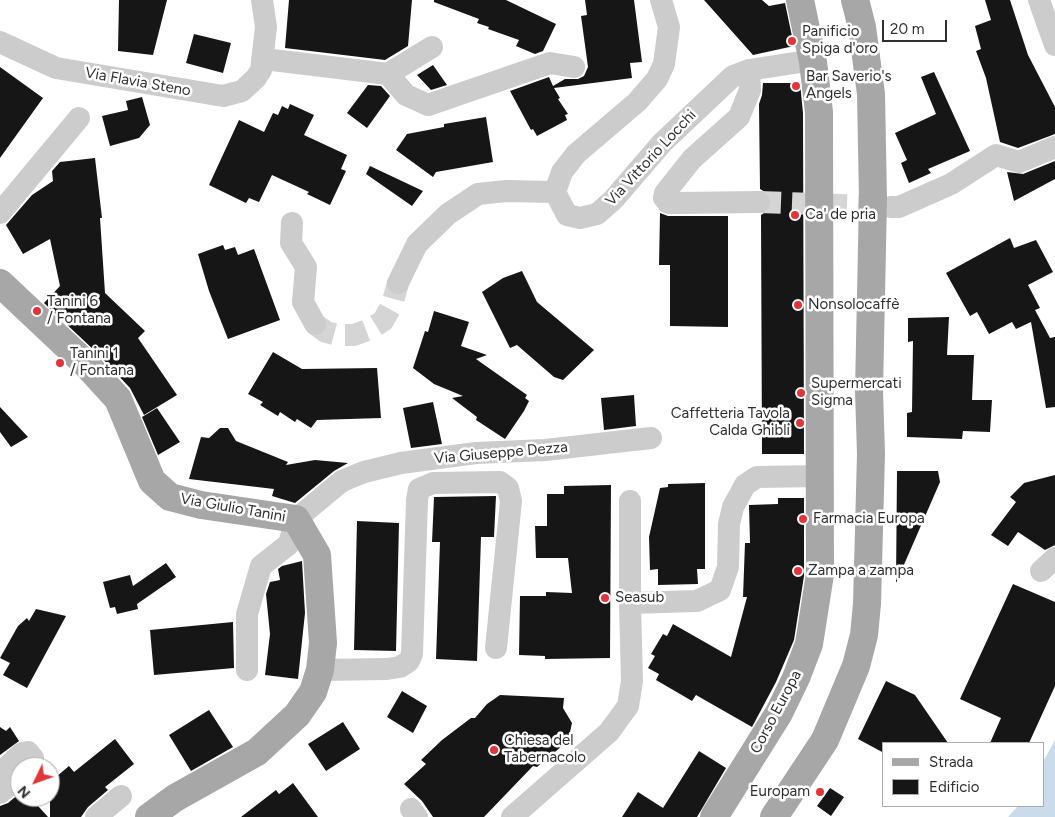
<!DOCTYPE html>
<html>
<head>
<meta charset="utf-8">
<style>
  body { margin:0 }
  #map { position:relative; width:1055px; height:817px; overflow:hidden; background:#fff; font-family:Figtree,sans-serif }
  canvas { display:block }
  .legend { position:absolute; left:882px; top:742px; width:162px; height:65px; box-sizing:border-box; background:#fff; border:1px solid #acacac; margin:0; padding:6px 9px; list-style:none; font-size:15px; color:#2f2f2f }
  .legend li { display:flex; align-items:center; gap:10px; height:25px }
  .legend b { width:25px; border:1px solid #acacac }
  .north { position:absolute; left:10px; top:757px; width:50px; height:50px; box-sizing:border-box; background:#fff; border:1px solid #acacac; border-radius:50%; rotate:228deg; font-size:14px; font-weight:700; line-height:20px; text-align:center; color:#2f2f2f }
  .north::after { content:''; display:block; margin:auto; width:18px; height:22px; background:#e13639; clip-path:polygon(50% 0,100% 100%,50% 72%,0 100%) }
  .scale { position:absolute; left:882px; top:20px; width:65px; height:22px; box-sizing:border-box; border:2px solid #2f2f2f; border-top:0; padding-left:6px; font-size:15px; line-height:18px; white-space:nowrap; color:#2f2f2f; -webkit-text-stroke:4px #fff; paint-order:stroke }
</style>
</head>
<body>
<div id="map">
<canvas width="1055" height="817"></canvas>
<ul class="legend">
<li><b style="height:6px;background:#a7a7a7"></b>Strada</li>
<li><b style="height:14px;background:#161616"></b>Edificio</li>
</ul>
<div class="north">N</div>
<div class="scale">20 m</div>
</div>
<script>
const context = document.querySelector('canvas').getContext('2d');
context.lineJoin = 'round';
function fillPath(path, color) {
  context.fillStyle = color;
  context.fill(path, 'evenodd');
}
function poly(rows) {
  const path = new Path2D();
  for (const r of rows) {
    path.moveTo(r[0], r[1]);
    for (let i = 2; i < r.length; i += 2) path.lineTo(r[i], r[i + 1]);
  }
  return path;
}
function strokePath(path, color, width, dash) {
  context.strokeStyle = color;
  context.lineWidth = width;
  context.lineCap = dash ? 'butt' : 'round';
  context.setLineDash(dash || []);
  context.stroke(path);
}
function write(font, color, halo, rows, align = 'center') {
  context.font = font + ' Figtree,sans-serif';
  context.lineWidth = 5;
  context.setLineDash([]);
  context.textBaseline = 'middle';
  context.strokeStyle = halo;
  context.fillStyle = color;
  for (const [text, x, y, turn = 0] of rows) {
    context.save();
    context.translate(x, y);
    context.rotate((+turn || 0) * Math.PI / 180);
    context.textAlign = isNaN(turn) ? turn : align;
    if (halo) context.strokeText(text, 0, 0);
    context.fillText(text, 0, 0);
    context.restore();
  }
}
fillPath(poly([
  [1055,740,1055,817,1008,817,1018,806,1044,806,1044,760]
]), '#cadceb');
fillPath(poly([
  [119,0,167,0,153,55,118,51],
  [289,0,412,0,408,46,385,60,285,48],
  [434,0,506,0,556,24,543,51,535,54,516,46,519,40,488,29,489,27,477,23,479,19,434,2],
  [585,0,634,0,642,62,630,63,632,78,554,88,560,98,558,99,568,114,565,115,567,120,537,136,533,129,531,130,510,91,549,77,553,86,565,79,578,79,584,76,588,67,581,16,587,15],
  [704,0,762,0,769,6,785,3,794,46,753,55],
  [985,0,1010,0,1028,55,1055,107,1055,134,1018,148,1000,142,986,78,976,51,981,49,975,26,991,20],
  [194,34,231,43,223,73,186,63],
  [433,65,447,85,431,90,417,75],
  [0,67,43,98,0,158],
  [934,72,970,151,928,169,931,173,909,183,901,163,907,160,895,133,936,114,921,77],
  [763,83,800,83,803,113,804,454,762,454,761,215,770,209,772,202,770,195,760,189,759,104,762,95],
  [368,85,381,86,390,96,367,128,347,113],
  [142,97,150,125,139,138,110,146,102,116,128,110,126,101],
  [290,104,314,115,304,135,347,155,341,169,346,171,330,205,307,194,309,192,272,175,259,202,249,198,246,203,209,185,239,120,264,132,273,113,278,115,282,106,288,109],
  [486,117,493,162,436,172,433,177,396,150,407,134,444,127,444,124],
  [95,158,102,218,100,218,105,293,145,331,138,338,177,395,144,415,130,388,97,353,44,303,60,286,50,239,23,254,6,225,32,195,53,181,52,171,60,162],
  [1055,161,1055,179,1014,201,1007,172,1023,174],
  [370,166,423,191,412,206,366,174],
  [660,213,668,216,728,216,728,327,670,326,670,265,659,265],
  [1010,238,1014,248,1036,240,1053,272,1028,285,1040,308,1035,310,1050,338,1055,337,1055,407,1046,408,1031,322,1016,329,1012,322,989,334,977,312,970,316,946,273],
  [223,245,225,250,235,247,238,255,254,249,280,320,228,339,209,291,198,254],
  [522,271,537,302,594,350,563,380,554,377,517,345,510,348,482,292,503,278],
  [434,311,469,322,461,346,487,355,476,359,527,395,525,398,529,401,524,411,505,439,476,420,477,417,452,398,463,396,434,384,413,368,425,331,428,332],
  [949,317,947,355,974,355,972,400,992,400,990,432,963,431,962,439,907,437,907,413,912,412,913,341,908,342,908,318],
  [273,352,302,369,377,368,381,418,317,420,311,428,297,419,295,422,280,412,278,416,260,405,263,402,248,394],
  [634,395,636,426,604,430,601,398],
  [433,402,442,444,411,448,403,408],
  [0,407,28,437,11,447,0,432],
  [157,408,180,442,158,455,142,417],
  [220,428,228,428,236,441,288,462,286,465,315,460,348,463,334,471,295,503,272,496,274,489,189,479,201,437,209,438],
  [897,471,938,471,940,482,896,583],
  [1055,475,1055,545,1045,550,1018,532,1008,546,991,535,1016,502,1010,497,1024,483],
  [705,483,705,569,697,569,698,584,658,585,658,569,650,570,649,537,660,488,668,487,668,484],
  [611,485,610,658,545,659,545,656,519,655,520,596,546,596,546,592,572,593,568,558,536,558,535,526,547,526,547,494,564,494,564,486],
  [496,496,494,537,481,537,477,661,436,659,440,542,432,542,434,497],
  [778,498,804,498,804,576,794,640,776,682,752,727,696,695,692,701,656,680,659,674,648,668,655,656,651,654,663,634,667,636,673,624,731,657,747,597,743,597,745,543,750,543,749,505,778,504],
  [357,521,399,523,396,651,354,650],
  [302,561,305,613,298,679,265,675,270,634,266,594,270,582,280,580,278,569,282,566],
  [166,563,176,577,137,604,138,609,117,614,115,607,110,608,103,582,130,575,133,586],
  [1013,584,1055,602,1055,686,1029,743,990,743,1001,718,960,699],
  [36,609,66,616,27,688,3,675,10,663,0,658,18,626,27,618,29,621],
  [233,622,234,668,154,675,150,630],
  [886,681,915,695,948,743,884,743,884,753,858,739],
  [402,691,427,706,413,733,387,717],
  [500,695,564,698,563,708,572,723,568,741,537,767,533,766,484,817,433,817,422,801,404,784,426,764,421,760,442,740,471,718,475,718,487,704],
  [209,710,233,747,191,771,169,735],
  [343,722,360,749,326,771,308,744],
  [0,727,6,731,10,727,19,741,0,755],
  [115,739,134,764,105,787,108,790,88,807,81,817,50,817,50,782,69,766,74,772],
  [699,751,726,768,697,817,622,817,638,792,663,808],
  [293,783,318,817,241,817,276,790,279,794],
  [830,788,844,797,831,816,817,806],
  [20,793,20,797,30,797,48,817,0,817,0,806,8,803]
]), '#161616');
strokePath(poly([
  [759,202,890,207],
  [315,324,326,332,337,335,354,335,370,329,383,321,392,305,398,283]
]), '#d5d5d5', 22, [22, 11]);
strokePath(poly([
  [661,0,669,27,664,64,657,79,637,102,576,154,562,172,555,192,567,215,580,218,597,214,613,200,662,143,733,76,749,70,807,61,813,62],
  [1039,0,1055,45],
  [0,42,56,68,223,96,242,91,256,78,261,70,266,27,262,0],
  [264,59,388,74,432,47],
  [749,70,750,90,739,117,692,159,665,193,664,198,668,203,676,203,759,202],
  [388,74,406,95,428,105,550,63,574,67],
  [891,207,899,207,951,184,996,155,1019,162,1055,147],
  [0,213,79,118],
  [292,223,291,243,306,267,303,302,315,324],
  [398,283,417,244,448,214,478,194,506,191,555,192],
  [630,501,630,603,697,601,720,590,728,567,729,524,733,507,745,485,757,477,819,476],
  [1041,571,1055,558],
  [247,670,247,614,261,566,289,544,296,519,342,481,364,472,401,463,476,453,545,450,651,438],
  [320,670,387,669,400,667,409,661,412,654,417,500,419,489,433,483,500,482,508,488,511,501,496,648],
  [0,773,22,753,28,752,33,758,29,767],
  [0,793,20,775],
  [411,809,417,817],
  [96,817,121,796],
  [512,817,609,732,628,706,632,681,630,603]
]), '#ccc', 22);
strokePath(poly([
  [0,283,86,364,118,399,152,481,170,497,201,505,296,519,317,555,323,643,320,670,313,692,297,715,257,752,175,798,149,817],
  [714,817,779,713,796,678,809,644,820,574,819,112,813,62,800,0],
  [774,817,825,740,856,666,864,635,867,604,871,454,869,391,873,199,871,94,862,27,855,0]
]), '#a7a7a7', 28);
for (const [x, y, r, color] of [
  [792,41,5,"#e13639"],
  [796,86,5,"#e13639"],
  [795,215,5,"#e13639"],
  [798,305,5,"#e13639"],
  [37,311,5,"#e13639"],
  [60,363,5,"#e13639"],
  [801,393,5,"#e13639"],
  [800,423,5,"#e13639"],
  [803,519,5,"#e13639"],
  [798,571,5,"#e13639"],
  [605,598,5,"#e13639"],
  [494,750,5,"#e13639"],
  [820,792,5,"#e13639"]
]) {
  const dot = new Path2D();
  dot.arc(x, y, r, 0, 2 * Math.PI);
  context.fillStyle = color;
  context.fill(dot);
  strokePath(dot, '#fff', 2);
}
write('15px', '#2f2f2f', '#fff', [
  ["Panificio",802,32],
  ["Spiga d'oro",802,49],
  ["Bar Saverio's",806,77],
  ["Angels",806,94],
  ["Ca' de pria",805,215],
  ["Tanini 6",47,302],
  ["/ Fontana",47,319],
  ["Nonsolocaffè",808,305],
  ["Tanini 1",70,354],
  ["/ Fontana",70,371],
  ["Supermercati",811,384],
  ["Sigma",811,401],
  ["Caffetteria Tavola",790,414,"right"],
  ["Calda Ghibli",790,431,"right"],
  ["Farmacia Europa",813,519],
  ["Zampa a zampa",808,571],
  ["Seasub",615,598],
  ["Chiesa del",504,741],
  ["Tabernacolo",504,758],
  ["Europam",810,792,"right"]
], 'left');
write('15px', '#2f2f2f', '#fff', [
  ["Via Flavia Steno",138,82,10],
  ["Via Vittorio Locchi",651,158,-47],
  ["Via Giuseppe Dezza",501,453,-5],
  ["Via Giulio Tanini",233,508,10],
  ["Corso Europa",776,712,-62]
]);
</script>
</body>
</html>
